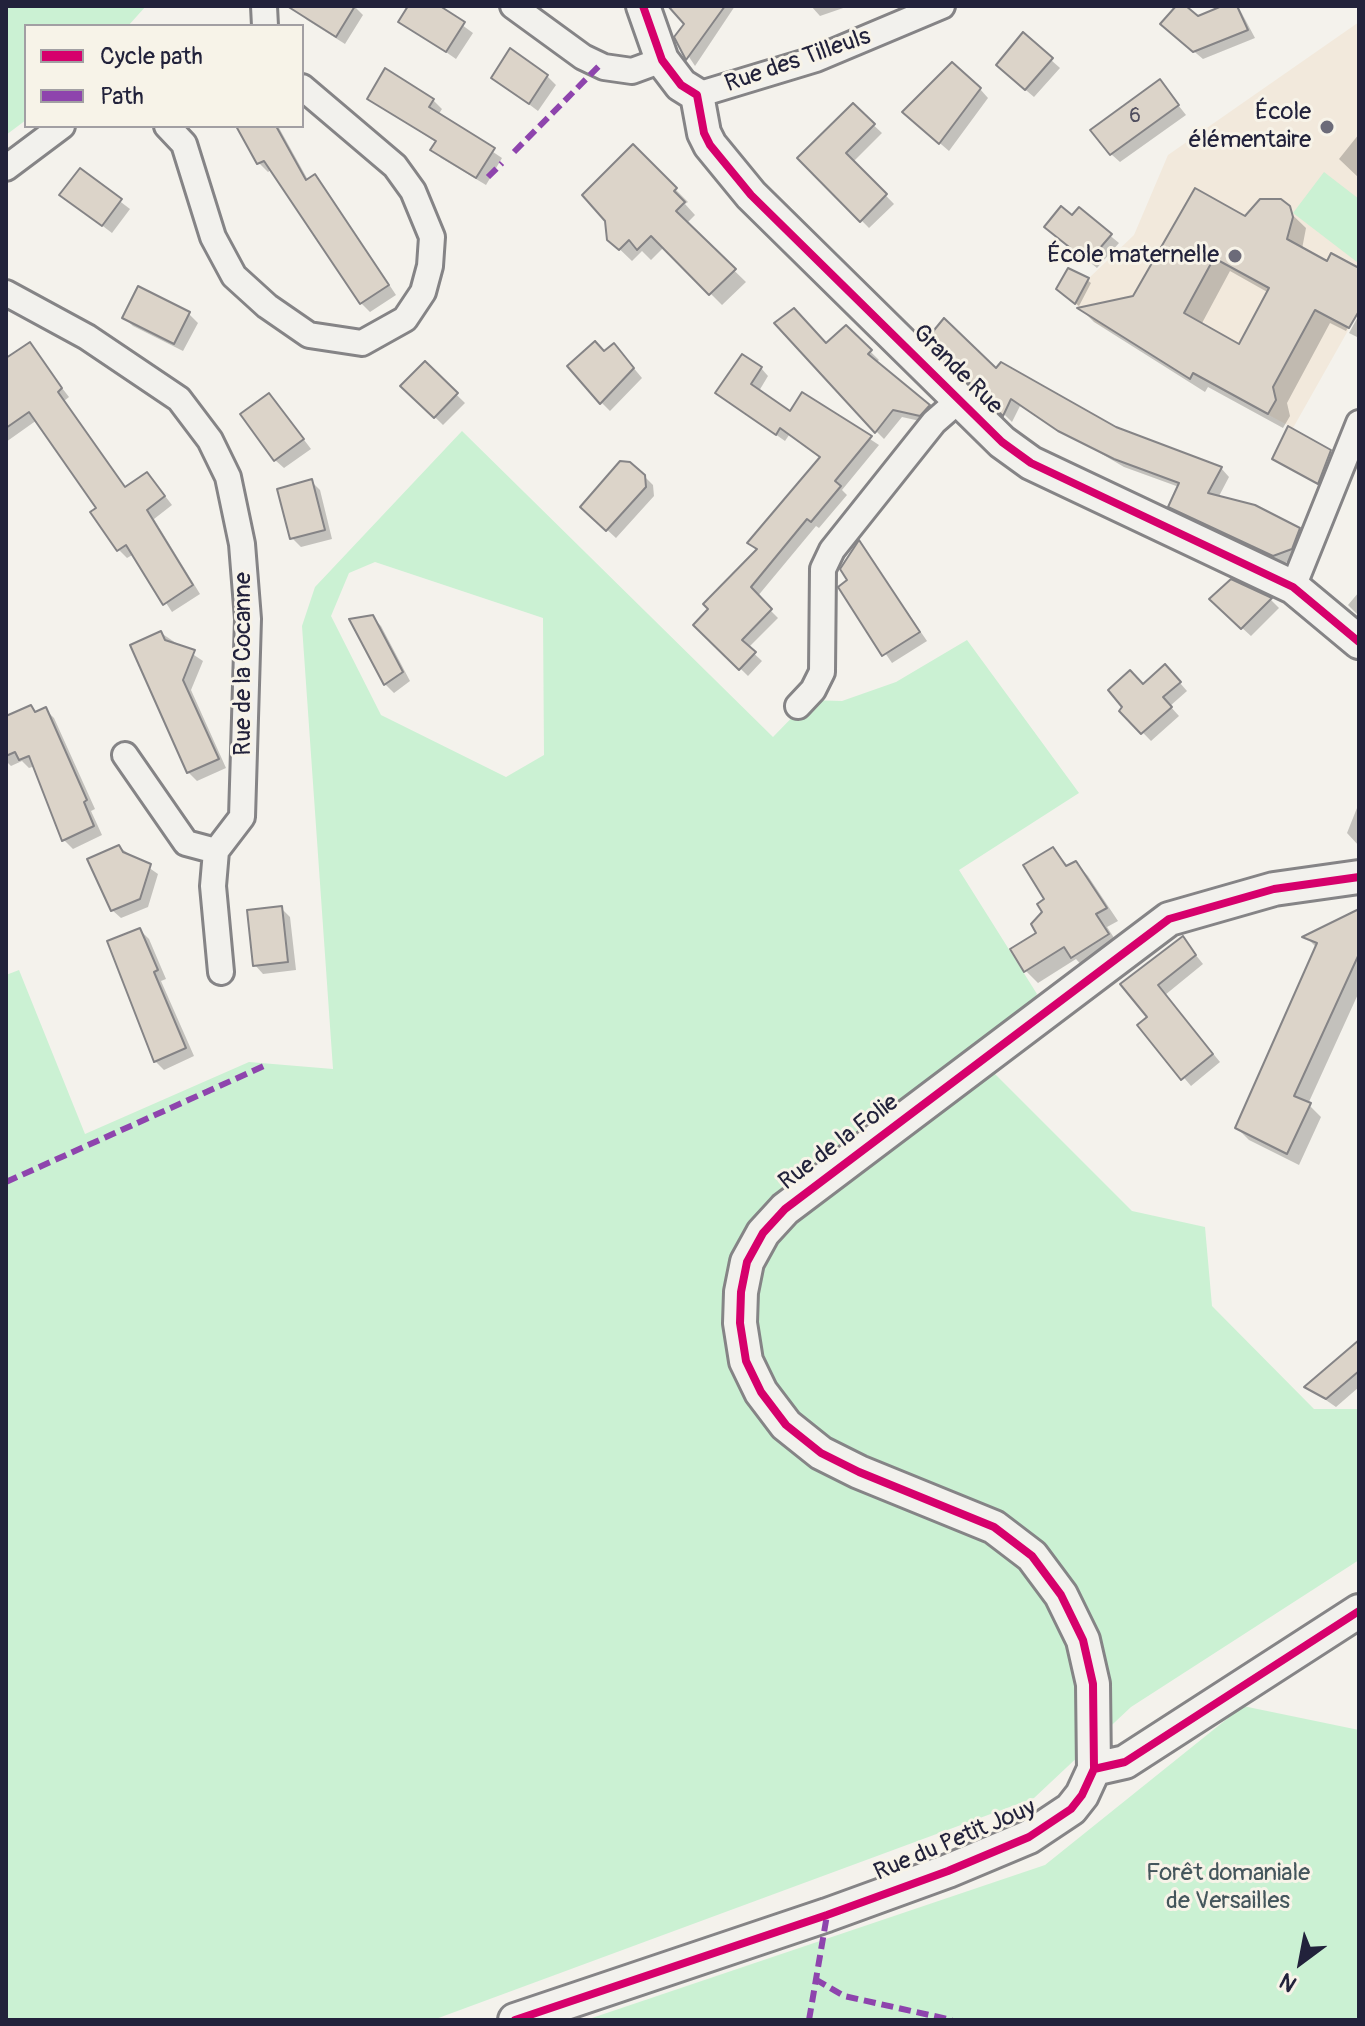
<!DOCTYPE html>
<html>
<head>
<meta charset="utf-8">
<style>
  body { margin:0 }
  #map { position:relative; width:1365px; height:2026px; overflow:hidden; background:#f4f2ec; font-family:Pangolin,sans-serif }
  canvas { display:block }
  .frame { position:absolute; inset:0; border:8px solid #22223b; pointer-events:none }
  .legend { position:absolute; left:24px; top:24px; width:280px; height:104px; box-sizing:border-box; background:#f7f3e8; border:2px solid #a29fa3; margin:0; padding:10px 14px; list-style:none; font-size:24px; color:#22223b }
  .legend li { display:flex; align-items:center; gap:16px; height:40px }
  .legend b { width:40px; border:2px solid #a29fa3 }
  .north { position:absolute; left:1261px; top:1922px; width:80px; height:80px; -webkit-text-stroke:6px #f7f3e8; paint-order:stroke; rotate:212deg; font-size:22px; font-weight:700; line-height:32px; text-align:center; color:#22223b }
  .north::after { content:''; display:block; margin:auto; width:28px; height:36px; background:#22223b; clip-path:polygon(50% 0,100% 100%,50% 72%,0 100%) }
</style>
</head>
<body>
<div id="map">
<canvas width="1365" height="2026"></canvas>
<div class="frame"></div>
<ul class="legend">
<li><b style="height:10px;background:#d6006c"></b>Cycle path</li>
<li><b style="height:10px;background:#8e44ad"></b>Path</li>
</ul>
<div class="north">N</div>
</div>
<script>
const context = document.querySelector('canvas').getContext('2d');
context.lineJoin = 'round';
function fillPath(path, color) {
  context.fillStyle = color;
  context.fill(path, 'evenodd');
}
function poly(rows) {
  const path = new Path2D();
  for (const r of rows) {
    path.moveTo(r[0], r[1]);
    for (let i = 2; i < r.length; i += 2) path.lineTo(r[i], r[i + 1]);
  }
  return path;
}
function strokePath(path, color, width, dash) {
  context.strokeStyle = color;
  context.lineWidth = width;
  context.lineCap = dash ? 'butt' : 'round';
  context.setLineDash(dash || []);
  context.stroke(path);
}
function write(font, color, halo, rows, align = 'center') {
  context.font = font + ' Pangolin,sans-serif';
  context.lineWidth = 6;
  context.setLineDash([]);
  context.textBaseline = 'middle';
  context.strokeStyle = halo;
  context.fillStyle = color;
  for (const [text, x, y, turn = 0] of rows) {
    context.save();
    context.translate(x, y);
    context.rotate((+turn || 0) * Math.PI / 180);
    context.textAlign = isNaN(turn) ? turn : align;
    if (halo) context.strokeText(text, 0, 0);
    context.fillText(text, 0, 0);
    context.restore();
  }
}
fillPath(poly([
  [1359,22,1359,311,1293,428,1096,323,1075,304,1089,278,1134,235,1168,155]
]), '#f2e9dc');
fillPath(poly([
  [6,6,146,6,128,26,26,26,26,120,6,135],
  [1324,172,1359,199,1357,262,1293,213],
  [462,431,773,737,809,700,842,701,896,682,967,640,1079,793,959,870,1037,994,991,1070,1132,1211,1205,1227,1212,1306,1314,1409,1359,1409,1359,1560,1131,1707,1034,1798,433,2020,6,2020,6,975,19,970,85,1134,249,1062,333,1069,302,626,315,587],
  [375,562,543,618,544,755,506,777,381,715,331,616,349,573],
  [1243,1706,1359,1730,1359,2020,586,2020,1045,1865]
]), '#cbf1d3');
fillPath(poly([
  [302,6,354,6,363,15,345,44,307,20,298,11],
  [411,6,436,6,473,33,456,59,401,21],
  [670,6,735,6,695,66,676,37,686,24],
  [811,6,849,6,820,16],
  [1179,6,1197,18,1227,6,1238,6,1255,38,1203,59,1172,33],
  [1051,60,1060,68,1034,97,1007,74],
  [547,76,556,85,538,111,494,78],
  [1160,82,1186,115,1120,162,1111,154],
  [980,89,988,98,949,151,913,120],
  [369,98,433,100,442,109,438,115,502,158,486,185,441,158,433,150,437,143],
  [853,106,882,133,853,162,894,204,869,228,800,158],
  [239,126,278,126,308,180,314,176,323,185,396,295,370,312,361,303,272,169,268,172,259,163],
  [1359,134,1359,178,1339,159],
  [633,147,688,202,685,204,695,215,686,224,746,282,722,305,664,247,651,260,642,251,632,261,609,239],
  [80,171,130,209,112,233,62,195],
  [1276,199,1306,228,1302,249,1328,263,1359,270,1359,307,1346,331,1330,323,1287,403,1290,416,1283,428,1208,387,1205,392,1094,322,1081,309,1134,298,1245,218,1261,201],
  [1230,271,1269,293,1240,347,1201,325],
  [1079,210,1119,243,1097,268,1055,234],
  [1087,280,1091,283,1079,306,1062,293],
  [189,314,198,323,183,351,133,326,124,318],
  [1359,315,1359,338,1349,333],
  [846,328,879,360,875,363,937,415,929,423,902,417,884,439,876,431,827,346],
  [929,340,1115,428,1221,468,1229,477,1218,498,1299,530,1307,539,1300,557,1282,564,1179,515,1170,506,1179,487,1124,467,1020,406,1012,422],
  [29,345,69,397,64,401,126,489,155,483,172,505,154,519,200,594,172,612,134,554,127,558,119,550,93,513,99,508,37,420,6,442,6,361],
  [604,353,622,354,642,378,610,411,601,402],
  [425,364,465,403,443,425,403,386],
  [761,368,768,376,759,391,791,413,803,395,879,445,842,490,847,495,819,528,816,526,757,597,778,618,748,648,762,661,748,676,696,625,758,552,749,543,822,459,789,435,785,441,717,393],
  [277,404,311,449,284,468,275,460],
  [1330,451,1334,455,1322,486,1278,462],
  [644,476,653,485,654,496,616,538,591,515],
  [311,481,320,490,332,539,301,547,292,538],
  [860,543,927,641,892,663,840,587,849,580],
  [1232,581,1271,600,1279,608,1251,636,1220,608],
  [1359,592,1359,616,1348,605],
  [372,617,381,626,410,681,394,693,385,684],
  [161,633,203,661,191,690,226,768,197,781,188,772],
  [1173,675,1187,691,1170,706,1179,716,1151,741,1122,711,1143,687],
  [31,707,37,713,45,709,54,718,95,809,91,811,102,835,73,849,64,840,35,766,29,768,22,761,11,766,6,761,6,718],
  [1359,803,1359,846,1347,833],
  [119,847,158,874,148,907,121,918,112,910],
  [1053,849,1069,867,1076,863,1088,876,1118,921,1107,927,1120,947,1085,969,1076,959,1038,983,1026,971,1047,899],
  [281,908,290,917,296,970,263,974,255,965],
  [1359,912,1359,992,1308,1104,1321,1117,1299,1165,1249,1140,1237,1128,1317,948,1307,938],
  [140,930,149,939,166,979,161,981,194,1056,164,1070,155,1061],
  [1183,939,1203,964,1165,995,1220,1062,1191,1086,1140,1026,1150,1017,1123,985],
  [1359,1342,1359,1387,1336,1407,1307,1387]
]), '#0003');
const building = poly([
  [287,6,355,6,336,37,287,6],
  [408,6,440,6,465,22,446,52,398,22,408,6],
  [668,6,725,6,686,60,674,37,684,24,668,6],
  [1176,6,1186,6,1198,16,1222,6,1237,6,1248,30,1193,52,1160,24,1176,6],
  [1023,32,1053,58,1025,90,996,65,1023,32],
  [510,48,548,75,529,104,491,78,510,48],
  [952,62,981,88,939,144,902,112,952,62],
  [385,68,434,99,429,107,495,148,476,178,430,150,436,141,367,99,385,68],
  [1160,79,1179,105,1110,155,1090,130,1160,79],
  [853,103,875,124,846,153,887,194,860,222,797,158,853,103],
  [236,126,276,126,306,180,315,174,389,285,360,304,264,161,257,164,236,126],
  [633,144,677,188,674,191,685,202,676,211,736,269,709,295,651,236,637,250,629,240,619,250,607,240,605,221,582,195,633,144],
  [80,168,122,199,102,226,59,195,80,168],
  [1195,188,1245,216,1260,199,1281,199,1290,206,1293,217,1287,239,1327,261,1331,253,1359,268,1359,311,1349,328,1315,310,1273,387,1276,400,1268,414,1193,373,1190,379,1077,308,1133,296,1195,188],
  [1214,258,1269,288,1239,344,1184,313,1214,258],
  [1061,206,1072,215,1079,207,1112,234,1088,262,1044,227,1061,206],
  [1068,268,1089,278,1075,304,1056,289,1068,268],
  [138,286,190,312,174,344,122,318,138,286],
  [794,308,826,343,846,325,872,350,868,354,930,405,920,416,893,410,875,433,774,323,794,308],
  [944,318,996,368,1001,362,1116,427,1222,467,1208,493,1255,505,1300,528,1292,549,1273,556,1168,507,1179,483,1114,459,1058,431,1011,399,1003,416,926,340,944,318],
  [595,341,604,351,614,343,634,368,600,404,567,366,595,341],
  [30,342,62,388,58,392,125,487,147,472,165,496,147,510,193,585,163,605,126,545,117,551,90,512,96,508,29,412,6,428,6,358,30,342],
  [742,354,762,367,751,384,790,411,802,392,872,436,835,481,841,486,811,522,807,519,751,587,772,609,742,640,756,652,739,670,693,625,708,609,703,604,757,549,747,543,820,457,780,428,776,435,715,393,742,354],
  [425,361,458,393,434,418,400,386,425,361],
  [269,393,304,439,274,461,240,414,269,393],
  [1288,426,1331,450,1318,484,1272,459,1288,426],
  [620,461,630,462,645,475,646,487,606,531,580,507,620,461],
  [312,479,325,530,290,539,277,489,312,479],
  [859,540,920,632,882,656,838,587,847,580,840,569,859,540],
  [1231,579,1272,598,1241,629,1209,599,1231,579],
  [373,615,403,672,384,685,349,619,373,615],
  [161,631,165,640,195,650,183,680,219,759,187,773,130,645,161,631],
  [1165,664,1181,682,1163,697,1172,707,1141,734,1119,711,1122,707,1108,690,1130,670,1143,684,1165,664],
  [31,705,35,712,46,707,87,800,84,802,94,826,62,841,29,756,19,760,15,752,6,756,6,716,31,705],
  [119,845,123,852,151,864,140,899,111,911,87,859,119,845],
  [1053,847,1066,866,1076,861,1107,908,1096,914,1109,934,1071,958,1064,947,1024,972,1010,949,1036,933,1031,924,1042,912,1037,904,1044,899,1023,865,1053,847],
  [282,906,288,962,253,966,247,910,282,906],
  [1359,909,1359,954,1294,1096,1311,1103,1287,1154,1235,1128,1317,943,1302,937,1359,909],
  [140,928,158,970,154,972,186,1048,154,1062,107,941,140,928],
  [1183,936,1196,955,1158,985,1213,1054,1181,1080,1137,1025,1147,1017,1120,984,1183,936],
  [1359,1340,1359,1371,1326,1399,1304,1387,1359,1340]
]);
fillPath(building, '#dcd4c9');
strokePath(building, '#858486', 2);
const street = poly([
  [264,6,265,26],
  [513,6,583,57,604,67,632,71,662,60],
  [697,95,816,59,942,6],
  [167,126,184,144,213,237,234,276,267,306,309,335,362,343,405,319,423,292,430,266,432,237,413,191,395,166,302,87],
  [6,168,62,126],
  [6,293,87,337,179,399,210,440,228,477,242,544,248,619,242,817,216,851],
  [1293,587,1359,423],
  [798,706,813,690,822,672,823,569,832,550,934,422,958,401],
  [125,755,186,843,216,851,213,886,221,972]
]);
const secondary = poly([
  [643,6,662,60,681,85,697,95,704,133,710,145,751,195,1002,442,1031,463,1293,587,1359,642],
  [1094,1769,1125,1762,1359,1611],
  [515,2020,827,1915,948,1871,1029,1837,1071,1809,1082,1795,1094,1769,1093,1684,1083,1640,1061,1595,1032,1556,994,1527,859,1472,821,1453,786,1425,761,1392,746,1361,740,1323,741,1292,747,1262,763,1233,785,1209,1169,919,1274,889,1359,877]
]);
strokePath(street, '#858486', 30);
strokePath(secondary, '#858486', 38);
strokePath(street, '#f2f1ed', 24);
strokePath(secondary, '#f2f1ed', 32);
strokePath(poly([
  [514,152,600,65],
  [488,177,502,163],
  [6,1182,264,1066],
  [815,1979,844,1996,952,2020],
  [809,2020,827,1915]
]), '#8e44ad', 6, [12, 6]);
strokePath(poly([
  [643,6,662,60,681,85,697,95,704,133,710,145,751,195,1002,442,1031,463,1293,587,1359,642],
  [1094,1769,1125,1762,1359,1611],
  [515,2020,827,1915,948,1871,1029,1837,1071,1809,1082,1795,1094,1769,1093,1684,1083,1640,1061,1595,1032,1556,994,1527,859,1472,821,1453,786,1425,761,1392,746,1361,740,1323,741,1292,747,1262,763,1233,785,1209,1169,919,1274,889,1359,877]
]), '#d6006c', 8);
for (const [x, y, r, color] of [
  [1327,127,8,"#6c6b79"],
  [1235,256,8,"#6c6b79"]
]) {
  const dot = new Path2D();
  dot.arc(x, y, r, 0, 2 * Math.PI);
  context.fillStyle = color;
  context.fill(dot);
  strokePath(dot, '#f7f3e8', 3);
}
write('20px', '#504e5e', null, [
  ["6",1135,117]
]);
write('24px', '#22223b', '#f7f3e8', [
  ["Rue des Tilleuls",798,61,-19],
  ["Grande Rue",957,370,45],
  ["Rue de la Cocanne",244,664,-90],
  ["Rue de la Folie",839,1143,-37],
  ["Rue du Petit Jouy",955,1841,-23]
]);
write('24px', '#22223b', '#f7f3e8', [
  ["École",1311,113],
  ["élémentaire",1311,141],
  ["École maternelle",1219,256]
], 'right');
write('24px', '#44565c', '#f7f3e8', [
  ["Forêt domaniale",1228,1874],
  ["de Versailles",1228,1902]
]);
</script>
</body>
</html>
